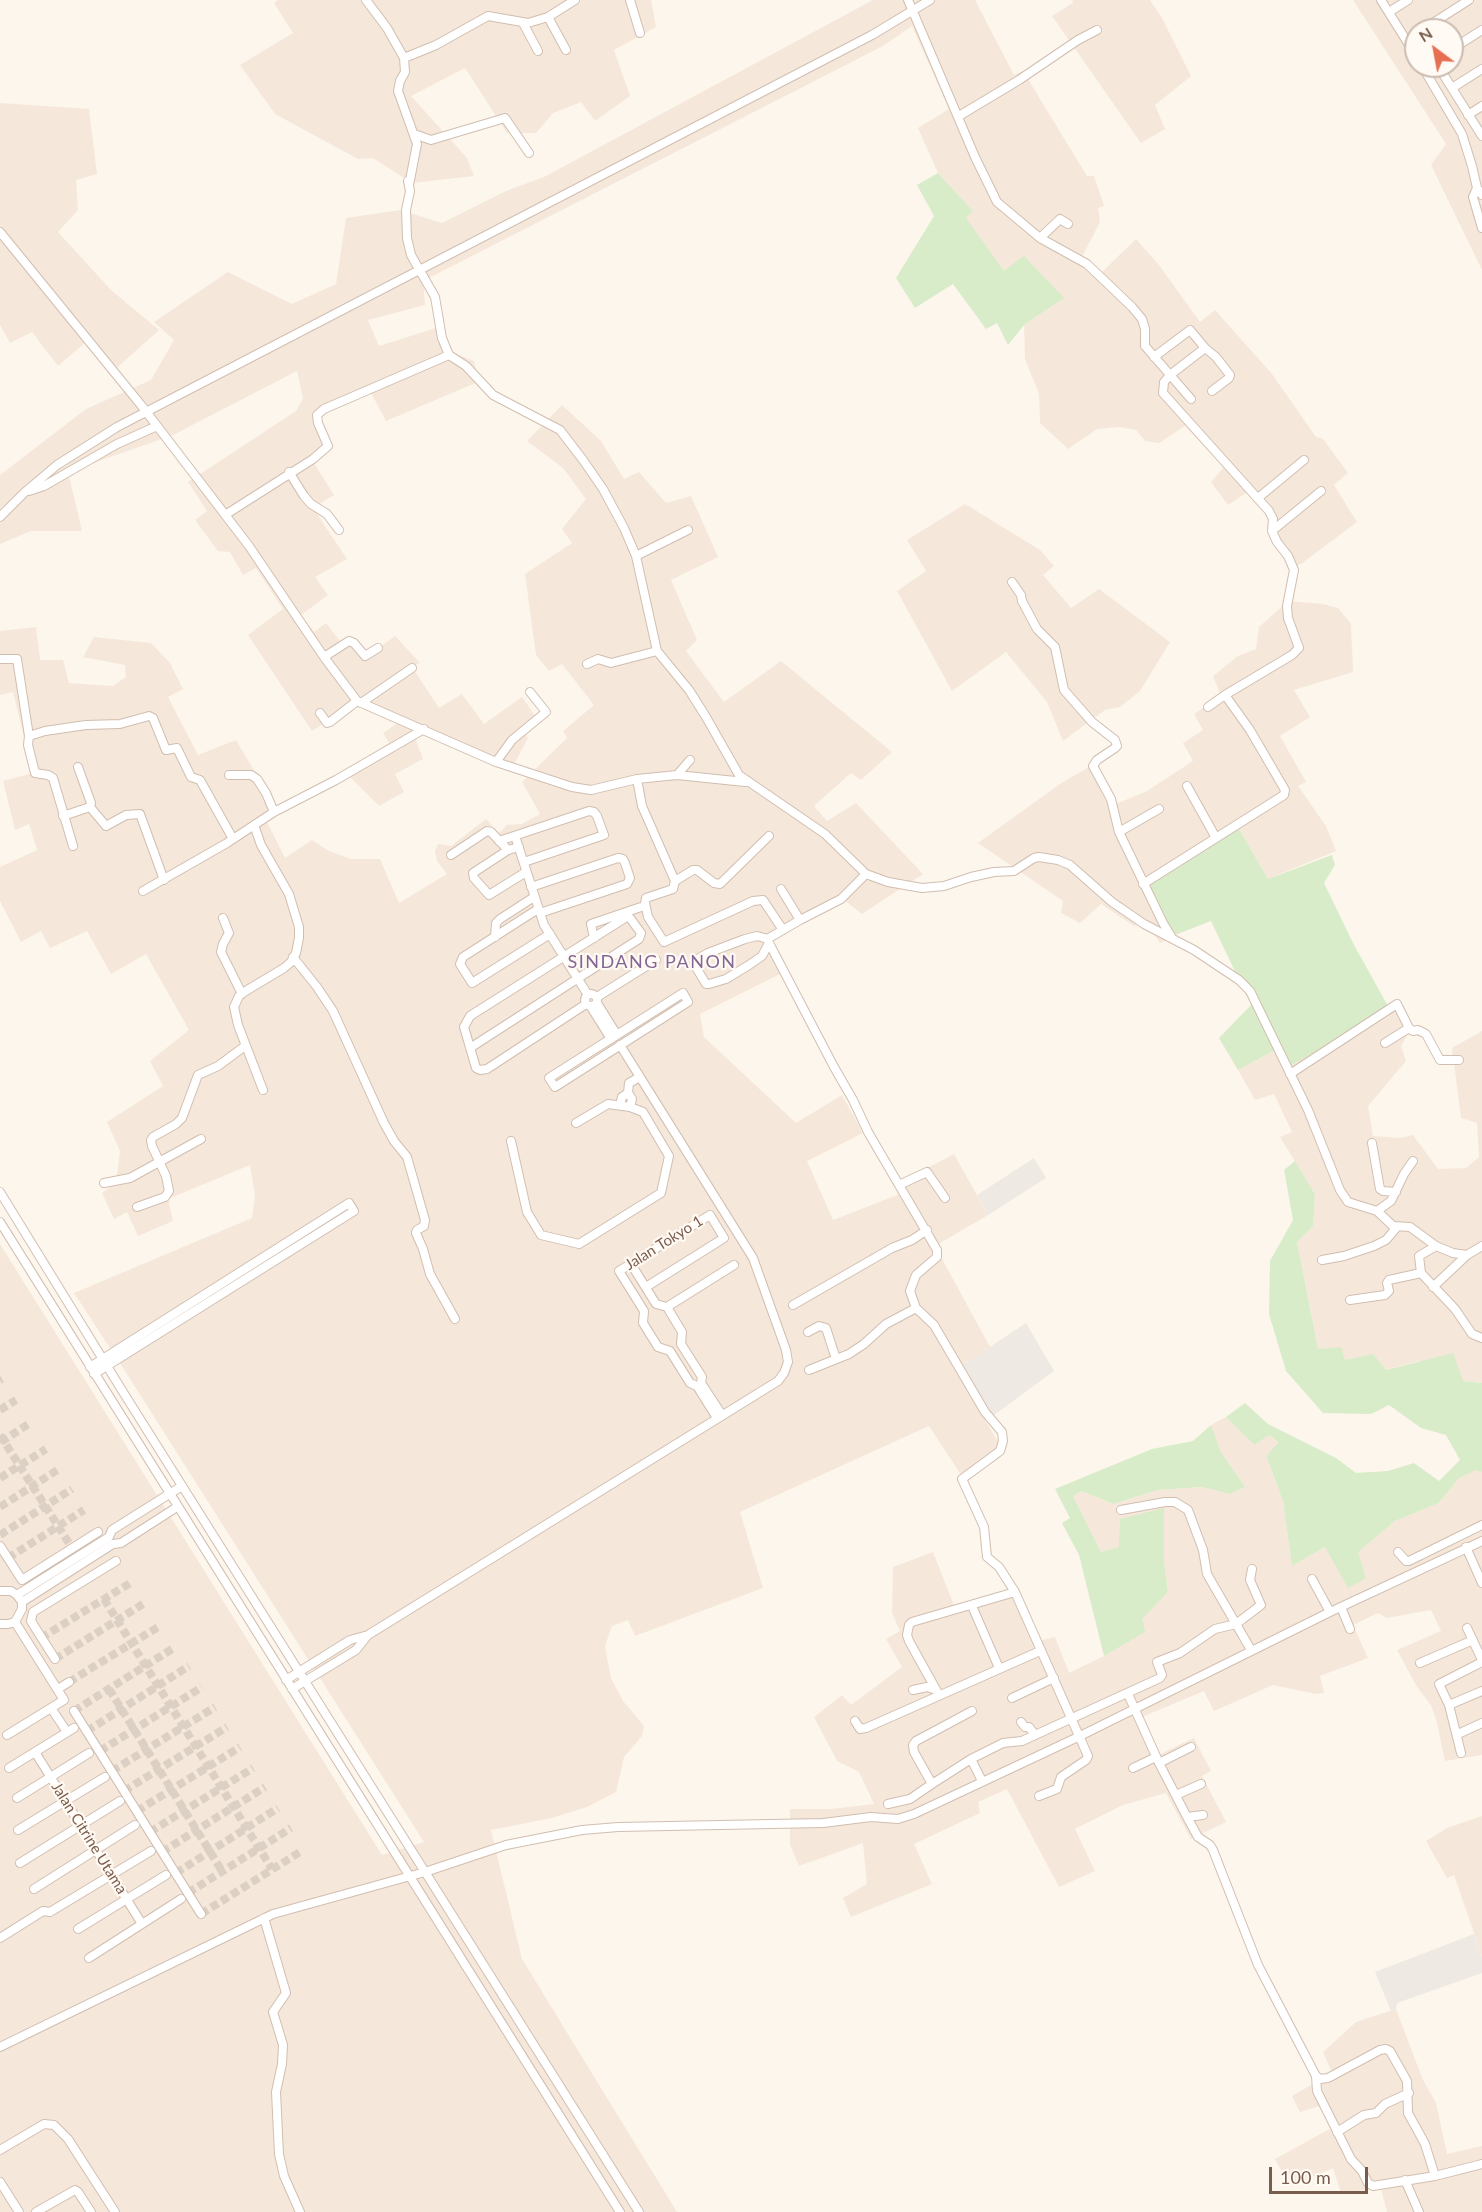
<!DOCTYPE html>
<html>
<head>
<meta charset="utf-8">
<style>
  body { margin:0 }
  #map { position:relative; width:1482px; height:2212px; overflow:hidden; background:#fdf6ec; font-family:Lato,sans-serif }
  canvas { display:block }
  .north { position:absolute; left:1404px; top:18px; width:60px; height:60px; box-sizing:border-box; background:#fffaf3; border:2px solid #cabbb1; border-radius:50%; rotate:328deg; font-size:16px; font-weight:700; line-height:24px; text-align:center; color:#7a5c4d }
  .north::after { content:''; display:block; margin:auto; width:21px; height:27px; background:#e76f51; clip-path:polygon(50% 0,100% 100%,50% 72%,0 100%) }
  .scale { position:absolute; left:1269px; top:2167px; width:99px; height:27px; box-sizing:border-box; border:3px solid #7a5c4d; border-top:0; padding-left:8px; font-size:18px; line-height:21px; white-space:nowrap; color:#7a5c4d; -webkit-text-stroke:4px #fffaf3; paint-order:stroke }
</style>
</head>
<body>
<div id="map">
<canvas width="1482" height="2212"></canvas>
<div class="north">N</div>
<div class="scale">100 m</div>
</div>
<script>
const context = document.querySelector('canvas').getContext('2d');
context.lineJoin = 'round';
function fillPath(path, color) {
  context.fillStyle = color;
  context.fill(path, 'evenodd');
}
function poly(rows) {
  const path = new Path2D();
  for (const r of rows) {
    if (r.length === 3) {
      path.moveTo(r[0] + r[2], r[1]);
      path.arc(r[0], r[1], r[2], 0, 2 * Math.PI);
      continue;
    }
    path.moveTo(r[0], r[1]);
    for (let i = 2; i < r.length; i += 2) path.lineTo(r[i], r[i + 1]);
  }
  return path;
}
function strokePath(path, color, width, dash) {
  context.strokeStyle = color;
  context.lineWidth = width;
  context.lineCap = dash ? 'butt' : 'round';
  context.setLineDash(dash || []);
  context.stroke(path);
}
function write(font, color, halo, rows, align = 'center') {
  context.font = font + ' Lato,sans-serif';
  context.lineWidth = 4.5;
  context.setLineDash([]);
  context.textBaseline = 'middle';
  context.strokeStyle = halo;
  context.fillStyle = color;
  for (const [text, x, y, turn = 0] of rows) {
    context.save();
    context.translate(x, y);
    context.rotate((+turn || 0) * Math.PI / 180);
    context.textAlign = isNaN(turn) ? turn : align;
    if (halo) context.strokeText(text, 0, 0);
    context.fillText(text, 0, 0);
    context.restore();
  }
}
fillPath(poly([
  [278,0,651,0,656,27,614,50,630,96,595,121,581,102,553,113,536,133,507,133,465,68,411,96,467,158,474,176,412,183,373,158,358,159,275,114,240,65,293,33,274,3],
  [873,0,975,0,1014,75,1023,71,1087,176,1094,176,1104,206,1098,208,1100,222,1082,257,1101,273,1136,239,1159,265,1200,322,1215,310,1272,374,1316,437,1323,439,1348,473,1334,485,1357,522,1301,564,1289,567,1270,537,1270,519,1249,491,1228,505,1211,482,1224,467,1185,426,1159,443,1145,441,1136,430,1120,427,1097,429,1068,449,1040,423,1039,394,1025,359,1024,325,1064,298,1004,272,965,218,973,211,938,173,918,128,949,109,912,26,883,46,423,281,425,305,368,320,379,346,436,328,449,351,474,361,478,382,386,421,369,389,315,413,328,447,312,460,334,495,313,508,347,559,315,577,328,595,301,615,314,632,326,623,343,645,352,640,365,658,395,636,420,663,412,667,439,708,462,694,484,724,522,697,538,720,523,730,528,738,512,768,485,762,427,731,415,738,423,759,395,774,404,792,379,806,344,771,389,743,383,733,398,723,355,703,312,731,248,635,283,609,256,568,243,575,230,552,218,551,195,520,207,511,188,482,296,411,303,398,297,371,173,435,68,472,82,531,31,531,0,544,0,475,86,409,151,380,174,340,154,322,228,272,292,304,336,284,346,218,400,210,442,223,506,191,544,177],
  [1072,0,1150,0,1162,18,1191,76,1155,105,1165,129,1141,143,1052,16,1073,3],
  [1353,0,1482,0,1482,270,1431,165,1446,144],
  [1416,30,1452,30,1452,66,1416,66],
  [0,103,89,109,97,174,76,180,78,210,58,232,111,290,159,330,110,374,87,341,58,366,32,332,10,343,0,325],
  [562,405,601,441,624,479,639,472,666,503,691,496,718,557,671,580,697,640,686,651,724,702,781,661,892,752,861,780,851,773,814,806,827,821,856,803,923,874,862,914,843,899,770,939,784,972,700,1014,704,1037,796,1123,842,1095,863,1133,807,1161,833,1220,900,1194,895,1185,954,1154,988,1215,935,1246,990,1347,961,1366,976,1405,1000,1445,991,1460,963,1478,929,1426,740,1512,763,1588,635,1636,628,1620,612,1626,605,1646,611,1678,623,1701,644,1726,642,1736,624,1757,616,1792,587,1807,552,1818,491,1830,522,1959,677,2212,0,2212,0,1244,382,1855,424,1842,125,1371,74,1293,252,1218,255,1195,250,1165,168,1199,173,1221,138,1236,127,1212,114,1219,102,1193,116,1183,120,1151,107,1122,163,1086,150,1061,189,1030,146,954,111,974,87,931,50,948,41,931,21,942,0,901,0,867,37,850,29,824,15,830,3,781,33,773,13,692,0,695,0,631,36,627,40,660,63,660,69,683,113,686,126,677,125,665,83,657,94,637,151,643,170,663,183,689,168,697,198,755,236,740,278,811,265,818,285,858,312,840,329,851,351,859,380,859,399,903,447,874,437,861,435,851,438,844,451,846,486,819,499,833,507,825,522,824,540,814,522,782,567,738,563,731,594,705,562,664,549,671,536,655,525,574,572,543,562,529,586,499,563,468,527,441],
  [965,504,1040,550,1054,566,1043,575,1071,608,1099,589,1170,642,1140,691,1120,707,1105,710,1063,741,1047,702,1006,652,952,691,897,591,926,571,907,540],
  [1288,601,1323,604,1338,608,1351,624,1353,672,1294,690,1310,717,1280,736,1306,782,1298,786,1326,826,1336,851,1268,879,1238,827,1146,884,1175,935,1160,943,1146,922,1134,926,1101,904,1080,923,1061,913,1063,901,978,843,1060,784,1089,767,1109,807,1147,791,1193,761,1183,743,1203,730,1194,714,1221,696,1213,676,1238,656,1256,649,1259,627],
  [1399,999,1413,1026,1401,1046,1406,1061,1368,1106,1373,1136,1400,1138,1413,1135,1438,1169,1466,1168,1479,1157,1477,1123,1461,1118,1452,1048,1482,1031,1482,1383,1463,1381,1419,1361,1385,1370,1344,1360,1318,1349,1297,1242,1313,1226,1315,1194,1280,1137,1292,1132,1274,1094,1255,1100,1238,1070,1279,1048,1330,1044],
  [1226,1417,1254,1445,1270,1435,1278,1444,1266,1456,1283,1501,1292,1566,1325,1547,1366,1578,1357,1552,1395,1521,1439,1503,1459,1478,1476,1469,1482,1472,1482,1755,1445,1761,1436,1719,1431,1705,1417,1687,1397,1650,1441,1631,1431,1610,1387,1618,1378,1613,1353,1625,1368,1658,1320,1676,1324,1693,1316,1694,1273,1685,1214,1711,1204,1691,1142,1717,1160,1754,1194,1738,1211,1771,1202,1776,1226,1822,1191,1839,1166,1793,1123,1805,1075,1829,1095,1871,1059,1887,1007,1789,978,1802,980,1813,914,1844,932,1884,851,1917,843,1898,867,1884,863,1843,799,1866,790,1845,790,1809,831,1809,874,1804,859,1772,837,1761,814,1717,842,1695,851,1705,902,1667,886,1639,900,1631,892,1613,893,1567,933,1552,955,1608,1019,1588,1039,1641,1055,1637,1069,1673,1104,1656,1168,1592,1164,1561,1164,1508,1119,1547,1101,1552,1073,1496,1082,1491,1113,1504,1158,1490,1202,1487,1230,1494,1245,1487,1221,1452,1211,1425],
  [1482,1816,1482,1956,1454,1875,1447,1878,1426,1841,1447,1828],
  [1396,2009,1423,2080,1436,2103,1447,2154,1482,2146,1482,2212,1387,2212,1381,2188,1341,2193,1333,2168,1290,2187,1275,2159,1335,2126,1326,2104,1300,2112,1292,2096,1332,2073,1323,2052,1356,2022]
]), '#f5e8da');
fillPath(poly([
  [1034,1158,1046,1178,988,1215,977,1195],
  [1026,1323,1054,1371,986,1421,976,1405,961,1366],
  [1474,1934,1482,1956,1482,1973,1397,2003,1396,2009,1391,2011,1375,1972]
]), '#efe9e4');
fillPath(poly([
  [938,173,973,211,966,218,1004,271,1024,256,1064,298,1024,325,1008,345,997,323,986,329,953,284,915,308,896,278,934,216,917,185],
  [1238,827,1268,879,1332,855,1335,865,1324,883,1353,943,1388,1006,1330,1044,1288,1067,1279,1048,1238,1070,1219,1038,1251,1005,1211,921,1175,935,1145,884],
  [1295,1161,1315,1194,1313,1226,1297,1242,1318,1349,1341,1347,1345,1360,1373,1354,1386,1370,1453,1353,1463,1381,1482,1383,1482,1472,1476,1470,1459,1478,1439,1503,1395,1521,1358,1552,1366,1578,1348,1588,1325,1547,1292,1566,1283,1501,1266,1456,1278,1443,1270,1435,1254,1445,1226,1417,1245,1403,1268,1424,1336,1458,1356,1473,1388,1471,1414,1463,1439,1481,1460,1460,1446,1435,1421,1428,1389,1405,1371,1414,1323,1413,1286,1371,1269,1314,1270,1261,1293,1220,1284,1170],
  [1211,1425,1221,1452,1245,1487,1230,1494,1202,1487,1158,1490,1113,1504,1082,1491,1073,1496,1101,1552,1119,1547,1120,1519,1164,1508,1164,1561,1168,1592,1142,1619,1145,1632,1104,1656,1079,1555,1062,1523,1070,1518,1055,1489,1152,1449,1193,1441]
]), '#d8ecc9');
strokePath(poly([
  [0,1380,2,1379],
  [0,1410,16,1400],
  [0,1435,72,1548],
  [1,1442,30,1423],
  [0,1478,46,1449],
  [0,1507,59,1469],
  [0,1535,72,1489],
  [8,1558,84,1510],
  [104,1599,272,1869],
  [41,1638,130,1583],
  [55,1659,143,1604],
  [69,1682,158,1627],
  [109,1689,222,1871],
  [74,1711,172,1649],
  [87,1731,189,1666],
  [100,1751,202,1687],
  [112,1771,215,1707],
  [124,1791,227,1727],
  [137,1811,240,1747],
  [150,1832,253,1768],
  [162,1852,265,1787],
  [176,1873,278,1808],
  [188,1893,291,1828],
  [201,1914,300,1852]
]), '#dcd0c4', 8, [8, 4]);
const minor = poly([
  [366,0,387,28,404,58,405,72,400,81,398,91,417,144,409,185],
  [630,0,640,33],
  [908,0,975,157,997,202,1040,238,1087,264,1132,307,1142,319,1145,329,1145,346,1191,399],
  [1381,0,1416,56],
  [1389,12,1408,0],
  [548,17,566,50],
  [523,23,538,51],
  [1422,30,1469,0],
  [1452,49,1482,30],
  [404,58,436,45,488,16,528,23,548,17,575,0],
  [1422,66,1462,134,1472,166,1477,188,1482,195],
  [1438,66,1482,136],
  [1452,88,1482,69],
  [1468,115,1482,106],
  [959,116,1019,80,1078,40,1097,30],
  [414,134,431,140,505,118,529,153],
  [408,181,410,191,406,210,407,238,411,255,435,297,442,338,449,355,466,366,493,395,560,430,583,460,603,489,624,528,636,556,657,651,689,690,706,717,739,775,825,834,866,874,888,882,922,888,944,886,971,877,994,872,1014,871,1034,858,1039,857,1058,860,1070,865,1112,902,1144,924,1194,950,1239,980,1250,991,1308,1110,1340,1190,1348,1202,1377,1211,1393,1226,1410,1227,1436,1246,1453,1253,1467,1255,1482,1246],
  [1477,188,1473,197,1482,228],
  [0,232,141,405,249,546,324,657,357,701,496,762,572,787,591,790,637,779,677,775,745,782],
  [1040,238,1060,219,1068,224],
  [1205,348,1170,375,1164,382,1163,393,1269,511,1273,519,1272,531,1277,542,1288,556,1294,570,1287,606,1288,618,1299,648,1292,655,1225,695,1208,707],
  [1154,357,1190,330,1205,348,1216,357,1230,375,1229,378,1212,391],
  [289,472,304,496,311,504,327,514,339,530],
  [29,491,44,486,117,444,157,426],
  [1258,498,1304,460],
  [225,515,313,459,328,446,318,423,317,415,324,409,449,355],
  [0,517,25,492,57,465,117,427,872,35,930,0],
  [1272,531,1321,491],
  [636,556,688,530],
  [1012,582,1021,595,1022,601,1037,629,1055,647,1064,690,1092,722,1115,740,1117,746,1115,748,1097,760,1093,766,1111,799,1119,832,1163,923,1172,938],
  [324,657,349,641,354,643,365,656,378,648],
  [0,659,17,659,29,736],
  [587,664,598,659,611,663,657,651],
  [361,703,412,668],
  [320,713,327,723,330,722,357,701],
  [496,762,512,740,546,712,530,692],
  [229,775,251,775,257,779,266,793,274,812],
  [677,775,690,760],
  [637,779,642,806,675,881],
  [1187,786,1216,838],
  [90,807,106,826,126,815,140,814,164,880],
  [63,816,90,807,91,803,78,767],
  [254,825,261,845,289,894,299,927,299,938,296,953,291,962,284,968,244,992,239,996,234,1007,238,1025,263,1090],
  [1119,832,1159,809],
  [515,836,544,925,588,995],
  [769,836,720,884,714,883,697,870,693,870,675,881,673,889,646,898,645,903,648,917,664,942,753,901,763,900,783,930],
  [499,841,589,811,594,812,597,816,604,835,524,862],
  [73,846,53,778,48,775,35,773,28,745,29,736,45,731,86,725,120,724,149,716,153,718,166,750,177,748,191,777,200,780,233,839],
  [519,847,508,850,473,873,474,878,489,895,526,872],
  [451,855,487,831,491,832,508,850],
  [866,874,841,899,800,920,769,938,768,941,834,1067,853,1100,868,1132,937,1250,937,1257,916,1275,910,1291,916,1308,934,1325,985,1412,1002,1432,1003,1441,1000,1451,962,1479,984,1527,987,1557,999,1567,1015,1592],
  [1143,884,1284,795,1285,790,1250,730,1225,695],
  [531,887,618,858,623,859,625,863,630,878,627,884,540,913],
  [781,889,800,920],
  [143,891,227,843,274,812,336,780,424,729],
  [538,909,463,957,460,964,472,983,550,934],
  [223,918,229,933,223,944,221,952,242,994],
  [495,937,496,923,500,919,534,897],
  [594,938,591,924,641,907],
  [768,939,757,936,745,939,708,953,696,960,694,964,706,984,709,984,726,979,749,965,762,956,769,943],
  [293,957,317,987,333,1011,384,1123,394,1141,407,1157,425,1220,424,1226,417,1230,416,1233,423,1249,430,1274,455,1319],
  [683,993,688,1002,555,1087,549,1078,683,993],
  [591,1000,6],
  [597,997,656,960],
  [597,1003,617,1035],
  [586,1004,487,1069,480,1070,476,1068,464,1027,470,1016,628,916],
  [591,1007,611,1039],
  [1409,1028,1413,1031,1418,1030,1426,1034,1440,1060,1459,1060],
  [470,1048,639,939,641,933,627,914],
  [1290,1074,1397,1004,1409,1028,1385,1043],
  [628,1093,629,1083,640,1077],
  [620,1105,622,1097,628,1093,632,1099,630,1107],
  [511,1141,527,1212,541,1235,579,1244,661,1193,669,1156,643,1112,630,1107,608,1104,576,1123],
  [1372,1143,1380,1189,1383,1191,1396,1192],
  [104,1183,130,1178,201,1139],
  [899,1185,927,1172,945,1198],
  [0,1192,123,1392,639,2212],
  [137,1207,165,1197,169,1191,166,1176,152,1146,151,1140,153,1137,176,1124,182,1118,198,1075,218,1066,245,1046],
  [1377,1211,1391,1201,1404,1174,1413,1161],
  [0,1222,620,2212],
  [1436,1246,1419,1256,1421,1273,1455,1309,1472,1334,1482,1338],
  [1322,1260,1344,1256,1374,1246,1386,1240,1397,1227],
  [631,1264,656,1304,667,1307,682,1332,681,1344,702,1377,701,1383,722,1415],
  [646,1287,724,1238,710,1215,619,1271,644,1311,643,1323,658,1347,670,1351,690,1383,697,1386,717,1418],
  [1433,1287,1467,1255],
  [1350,1300,1385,1295,1389,1291,1387,1283,1389,1280,1421,1273],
  [793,1305,892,1248,912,1240,927,1230],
  [667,1307,734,1265],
  [808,1332,819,1326,826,1328,836,1359],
  [90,1367,349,1203,354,1211,94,1374],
  [809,1370,849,1354,864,1344,886,1324,916,1308],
  [0,1546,22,1580,98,1532],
  [1466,1547,1482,1583],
  [1398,1552,1406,1561,1409,1561,1482,1525],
  [1312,1579,1330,1612],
  [0,1591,11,1591,17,1595,22,1602,22,1609,15,1622,8,1624,0,1624],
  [17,1595,109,1537,112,1530,182,1486],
  [22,1602,113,1544,121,1543,177,1507],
  [972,1606,999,1668],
  [1341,1607,1350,1629],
  [1467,1628,1482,1660],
  [1251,1650,1236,1624,1261,1605,1250,1580,1252,1569],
  [55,1659,31,1621,33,1612,116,1561],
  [1420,1663,1473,1640],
  [286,1680,350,1640,368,1635,778,1381,784,1373,788,1362,786,1350,753,1258,620,1045],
  [58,1689,69,1682],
  [292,1689,356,1650,367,1636],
  [913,1690,927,1687,936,1690],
  [1128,1694,1159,1763],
  [939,1695,909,1641,907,1635,909,1625,912,1622,1015,1592,1088,1756,1086,1760,1061,1777,1057,1789,1039,1796],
  [1012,1698,1054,1678],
  [1449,1705,1482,1691],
  [51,1708,67,1732],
  [74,1711,201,1914],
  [972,1711,916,1741,913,1745,914,1752,932,1784,971,1759,1003,1743,1022,1741,1160,1678,1162,1675,1157,1662,1180,1653,1215,1629,1236,1624,1207,1574,1203,1550,1188,1510,1175,1502,1165,1502,1121,1510],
  [855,1721,860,1729,866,1728,1040,1651],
  [1021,1722,1025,1727,1029,1727,1035,1735],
  [1458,1734,1482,1723],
  [7,1735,64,1700,15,1622],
  [1191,1747,1159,1763,1187,1817,1203,1815],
  [35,1752,142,1924],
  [1461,1753,1449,1705,1439,1684,1482,1662],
  [971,1759,982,1781],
  [9,1768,74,1728],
  [1133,1768,1156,1757],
  [1176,1795,1201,1784],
  [17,1798,89,1753],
  [888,1804,910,1799,932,1784],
  [1187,1817,1198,1837,1210,1845,1213,1850,1258,1965,1316,2076,1320,2079,1328,2078,1380,2050,1386,2049,1390,2051,1407,2081,1408,2113,1425,2144,1435,2176],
  [18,1830,105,1777],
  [20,1863,120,1801],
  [34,1889,135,1825],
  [264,1918,286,1993,273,2012,283,2045,282,2064,276,2092,279,2154,284,2176,300,2212],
  [78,1929,166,1875],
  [0,1938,43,1911,50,1912,151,1851],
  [89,1958,181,1899],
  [0,2047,273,1914,425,1872,506,1845,582,1830,618,1827,823,1823,871,1817,898,1819,914,1814,1078,1737,1330,1612,1482,1541],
  [1316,2076,1317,2091,1351,2159,1362,2171,1368,2183,1373,2186,1435,2176,1482,2164],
  [1337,2132,1364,2115,1376,2113,1385,2104,1409,2093],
  [0,2150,44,2124,54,2125,68,2139,115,2212],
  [1405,2180,1419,2212],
  [0,2182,19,2212],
  [36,2212,75,2190,78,2192,91,2212]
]);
strokePath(minor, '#d1beb0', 10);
strokePath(minor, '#fff', 8);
write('15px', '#7a5c4d', '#fffaf3', [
  ["Jalan Tokyo 1",664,1243,-32],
  ["Jalan Citrine Utama",89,1838,58]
]);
context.letterSpacing = '1.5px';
write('18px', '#846695', '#fffaf3', [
  ["SINDANG PANON",652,962]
]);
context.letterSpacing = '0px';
</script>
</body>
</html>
